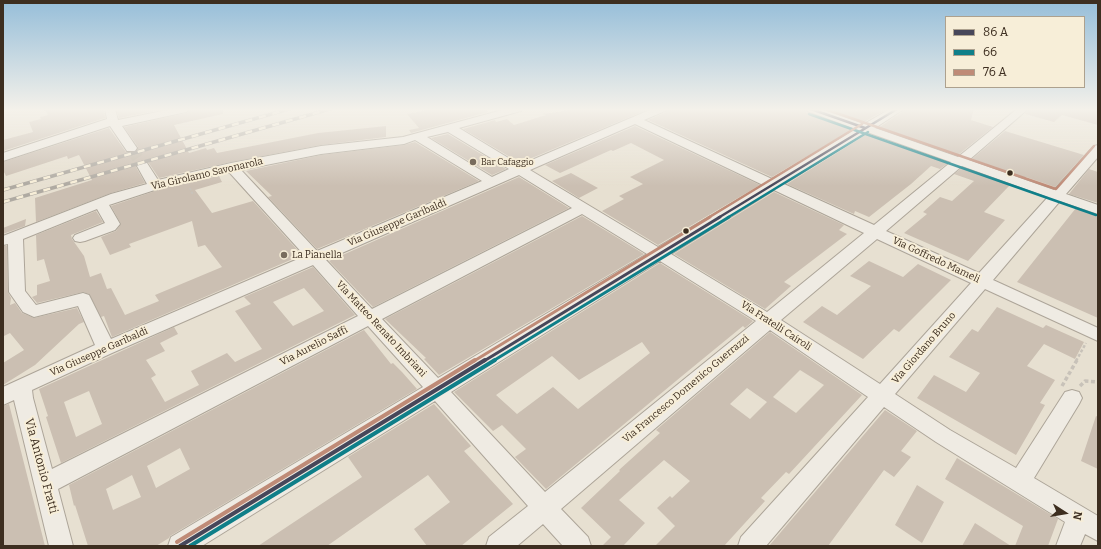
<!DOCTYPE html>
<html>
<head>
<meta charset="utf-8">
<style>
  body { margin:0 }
  #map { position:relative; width:1101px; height:549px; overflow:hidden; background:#e7e0d1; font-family:Bitter,serif }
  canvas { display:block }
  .frame { position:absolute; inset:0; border:4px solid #3d2e20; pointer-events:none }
  .legend { position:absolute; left:945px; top:16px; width:140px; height:72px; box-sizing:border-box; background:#f7eed8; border:1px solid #ada18e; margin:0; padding:5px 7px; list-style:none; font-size:12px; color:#3d2e20 }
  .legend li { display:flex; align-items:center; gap:8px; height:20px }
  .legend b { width:20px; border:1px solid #ada18e }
  .north { position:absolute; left:1045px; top:493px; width:40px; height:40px; -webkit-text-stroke:3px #f7eed8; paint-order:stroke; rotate:102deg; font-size:11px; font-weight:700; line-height:16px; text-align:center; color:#3d2e20 }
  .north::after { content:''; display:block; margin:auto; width:14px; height:18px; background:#3d2e20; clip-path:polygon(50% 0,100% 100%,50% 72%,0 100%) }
</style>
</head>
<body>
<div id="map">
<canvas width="1101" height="549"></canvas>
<div class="frame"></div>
<ul class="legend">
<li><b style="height:5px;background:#47475a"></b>86 A</li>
<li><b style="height:5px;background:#0f7f89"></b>66</li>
<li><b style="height:5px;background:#bf8b77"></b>76 A</li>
</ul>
<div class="north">N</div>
</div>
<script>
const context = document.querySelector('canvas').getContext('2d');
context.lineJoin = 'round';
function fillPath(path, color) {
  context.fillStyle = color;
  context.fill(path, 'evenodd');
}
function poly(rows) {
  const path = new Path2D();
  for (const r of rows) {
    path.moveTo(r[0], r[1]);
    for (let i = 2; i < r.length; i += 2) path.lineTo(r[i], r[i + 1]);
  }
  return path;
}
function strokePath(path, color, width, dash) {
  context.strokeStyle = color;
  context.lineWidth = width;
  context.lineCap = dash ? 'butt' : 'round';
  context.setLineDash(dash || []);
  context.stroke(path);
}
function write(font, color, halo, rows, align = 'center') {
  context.font = font + ' Bitter,serif';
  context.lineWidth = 4;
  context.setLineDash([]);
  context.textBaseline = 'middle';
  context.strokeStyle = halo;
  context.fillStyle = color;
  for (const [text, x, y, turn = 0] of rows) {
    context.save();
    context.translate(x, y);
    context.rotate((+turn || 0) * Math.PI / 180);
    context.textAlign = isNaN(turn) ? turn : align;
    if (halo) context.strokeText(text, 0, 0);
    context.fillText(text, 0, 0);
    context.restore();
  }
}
fillPath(poly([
  [44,109,104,109,105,118,3,151,3,140,33,132,29,122,41,119,40,117,48,115],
  [116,109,166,109,119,118],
  [192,109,223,109,223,114,174,125,189,153,206,148,207,150,214,148,217,153,318,133,386,126,386,137,321,145,231,162,159,178,148,162,139,162,136,167,145,183,111,193,36,222,35,198,92,180,79,155,68,159,67,156,6,176,3,170,3,162,109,128,126,152,135,152,138,147,124,127,186,113],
  [432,109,485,109,488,112,411,133,409,130,419,128,407,114],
  [579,109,649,109,520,163,463,129,495,120,496,122,507,119,514,125,546,115,542,114],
  [667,109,805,109,806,112,853,129,772,177,648,120,666,112],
  [825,109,850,109,856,111,859,109,888,109,864,122],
  [903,109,974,109,971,120,993,127,958,155,878,128,902,112],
  [1029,109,1089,109,1098,111,1098,125,1062,115,1054,122,1025,114],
  [635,126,760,185,658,245,602,211,624,199,619,196,643,184,630,177,664,160,631,143,613,151,611,150,560,173,545,165],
  [1005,131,1084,155,1055,187,1026,177,1025,178,972,159],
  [448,134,506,169,492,175,431,138],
  [867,134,948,163,940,169,931,166,911,184,869,217,855,211,854,214,787,184],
  [415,142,479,181,317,249,268,197,272,196,246,171,321,155,404,145],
  [962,168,1010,185,984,212,1005,220,968,261,904,233,927,214,923,212,940,197,952,201,974,181,954,174],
  [1089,169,1098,172,1098,203,1069,194],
  [571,173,598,188,579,198,552,181],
  [219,176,222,182,195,190,212,213,253,201,302,255,112,337,104,316,101,317,89,294,83,292,37,303,32,297,37,295,37,285,50,281,44,259,37,261,36,235,96,211,103,222,71,235,72,239,84,256,90,277,101,273,107,289,111,288,125,315,159,301,155,295,222,267,205,245,198,247,192,221,129,244,131,247,110,255,101,237,116,231,121,224,111,206,176,184],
  [519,177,569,208,373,307,329,261],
  [774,192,844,225,839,230,847,234,784,282,791,286,765,309,674,254],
  [1076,208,1098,217,1098,318,1017,282],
  [582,216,644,254,439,375,424,359,426,358,385,319],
  [26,219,25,226,3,234,3,228],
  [3,246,7,246,8,292,11,298,10,305,15,303,22,313,34,318,77,308,84,322,79,324,35,365,3,385,3,363,24,350,10,333,4,336,3,331],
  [869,261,903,277,918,264,951,280,899,332,894,329,863,359,803,322,822,306,837,315,871,286,850,276],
  [660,263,753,321,745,328,743,326,682,376,546,489,515,457,526,449,502,425,493,431,454,392],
  [642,342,650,353,578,409,553,387,517,414,496,395,552,356,579,380],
  [313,267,355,315,61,463,46,417,48,416,39,389,174,327,178,334,160,343,165,351,146,360,156,375,151,378,165,402,199,385,191,371,227,353,235,362,262,349,235,311,251,304,244,297],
  [304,288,324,311,293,326,273,302],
  [89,391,102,424,76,437,64,402],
  [997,307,1043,328,1046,325,1084,342,1075,359,1044,344,1027,366,1055,380,1040,403,1045,405,1016,455,917,398,934,375,966,392,980,373,949,357,972,329,978,332],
  [364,330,391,364,393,363,402,372,417,389,170,536,169,538,156,546,88,546,75,505,74,506,69,485],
  [180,448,190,469,156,488,147,466],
  [132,475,141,497,113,510,106,489],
  [770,332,862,395,789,474,786,472,761,498,765,501,724,546,655,546,675,526,657,508,670,496,672,498,690,481,664,460,619,500,645,523,623,546,602,546,611,537,581,508,620,471,619,470,660,433,656,430],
  [800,370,824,385,796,413,773,397],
  [747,388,767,402,750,419,730,404],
  [9,404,45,546,3,546,3,406],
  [434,404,471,446,464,451,513,504,461,546,427,546,414,529,450,502,428,475,327,546,258,546,362,477,348,457],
  [885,410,917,431,901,451,911,457,894,477,884,470,828,546,769,546],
  [1096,416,1098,417,1098,469,1081,461],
  [957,458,1058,519,1048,546,1015,546,1023,526,945,479],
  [917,485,944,502,922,543,895,525],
  [975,523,1011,546,962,546]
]), '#cbbfb2');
strokePath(poly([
  [131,148,143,166]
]), '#c5bcae', 12, [12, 6]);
const minor = poly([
  [105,109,115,109,118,120,172,109,191,109,186,112,122,126,137,148,135,151,127,151,110,126,3,161,3,153,107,119,105,109],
  [506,109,522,109,521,111,459,128,520,165,652,109,666,109,665,111,644,120,772,179,856,129,807,111,806,109,821,109,864,124,890,109,902,109,901,111,875,128,958,157,1017,109,1028,109,969,160,1054,190,1094,146,1098,145,1098,157,1066,194,1098,205,1098,214,1060,201,993,280,1098,328,1098,341,985,289,895,394,950,430,1016,468,1065,392,1072,390,1079,392,1082,398,1079,404,1034,478,1098,516,1098,541,1085,534,1080,546,1056,546,1065,522,936,442,884,407,766,546,738,546,741,537,868,397,770,330,561,509,588,537,591,546,563,546,543,524,517,546,486,546,489,537,528,506,435,401,202,546,168,546,171,537,423,387,368,326,58,489,73,546,49,546,14,400,3,405,3,387,95,345,78,306,34,317,23,312,9,292,8,244,3,245,3,236,111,194,147,184,137,166,139,163,147,163,158,180,231,163,321,146,403,137,506,109],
  [635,124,763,185,658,247,530,170,635,124],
  [448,132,509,169,492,177,427,137,448,132],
  [867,132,951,162,874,225,784,184,867,132],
  [415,140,482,181,317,251,241,170,321,154,404,144,415,140],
  [962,166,1048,197,979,273,886,231,962,166],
  [229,172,305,256,111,339,89,295,83,293,36,305,25,291,23,239,97,209,105,223,75,235,73,238,75,241,80,242,85,241,115,230,120,224,109,205,176,183,229,172],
  [519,175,572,208,372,309,326,260,519,175],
  [774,190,864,233,767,312,671,254,774,190],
  [582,214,647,254,438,378,382,319,582,214],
  [877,239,971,283,880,384,781,320,877,239],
  [660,261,756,321,545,492,451,392,660,261],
  [313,265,358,316,52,469,33,398,32,390,112,353,313,265]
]);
strokePath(minor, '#ada599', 2);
strokePath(poly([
  [190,188,192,193,195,193]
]), '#c8c2b9', 2, [2.5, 1.5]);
strokePath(poly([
  [1076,361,1086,343]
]), '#c8c2b9', 2.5, [3, 2]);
strokePath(poly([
  [1062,386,1077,360],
  [1080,386,1085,381,1098,382]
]), '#c8c2b9', 3.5, [4, 2.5]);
fillPath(minor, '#efebe3');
const rail = poly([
  [3,190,289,109],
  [3,202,330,109]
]);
strokePath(rail, '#afaaa2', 3.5);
strokePath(rail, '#f7eed8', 2.5, [7]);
strokePath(poly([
  [811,109,865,128],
  [718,218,897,109]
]), '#47475a', 2.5);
strokePath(poly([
  [484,361,720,217]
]), '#47475a', 3);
strokePath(poly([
  [180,546,485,360]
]), '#47475a', 4);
strokePath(poly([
  [809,114,1096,215],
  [727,218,868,132]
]), '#0f7f89', 2.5);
strokePath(poly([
  [493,361,729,217]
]), '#0f7f89', 3);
strokePath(poly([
  [190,546,495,360]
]), '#0f7f89', 4);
strokePath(poly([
  [825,109,1056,189,1094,146],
  [708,218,862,124]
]), '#bf8b77', 2.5);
strokePath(poly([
  [474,361,710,217]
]), '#bf8b77', 3);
strokePath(poly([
  [177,542,475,360]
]), '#bf8b77', 4);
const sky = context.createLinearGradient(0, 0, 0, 186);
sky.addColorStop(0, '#96bed9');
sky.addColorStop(0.59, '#f4f1ea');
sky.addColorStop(1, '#f4f1ea00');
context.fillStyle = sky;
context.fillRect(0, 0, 1101, 186);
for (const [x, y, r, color] of [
  [473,162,4,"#786c5e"],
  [1010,173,3.5,"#3d2e20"],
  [686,231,3.5,"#3d2e20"],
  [284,255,4,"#786c5e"]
]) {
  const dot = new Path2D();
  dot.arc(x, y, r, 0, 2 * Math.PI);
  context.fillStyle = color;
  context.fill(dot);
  strokePath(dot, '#f7eed8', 1.5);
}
write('9px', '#3d2e20', '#f7eed8', [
  ["Bar Cafaggio",481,162]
], 'left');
write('10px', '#3d2e20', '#f7eed8', [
  ["Via Girolamo Savonarola",207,174,-13],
  ["Via Giuseppe Garibaldi",397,223,-23],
  ["Via Goffredo Mameli",936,260,25],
  ["Via Fratelli Cairoli",776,326,33],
  ["Via Matteo Renato Imbriani",381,329,47],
  ["Via Aurelio Saffi",314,346,-27],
  ["Via Giordano Bruno",924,348,-49],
  ["Via Giuseppe Garibaldi",99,352,-24],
  ["Via Francesco Domenico Guerrazzi",686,389,-40]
]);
write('10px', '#3d2e20', '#f7eed8', [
  ["La Pianella",292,255]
], 'left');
write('12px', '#3d2e20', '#f7eed8', [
  ["Via Antonio Fratti",41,466,75]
]);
</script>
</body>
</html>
